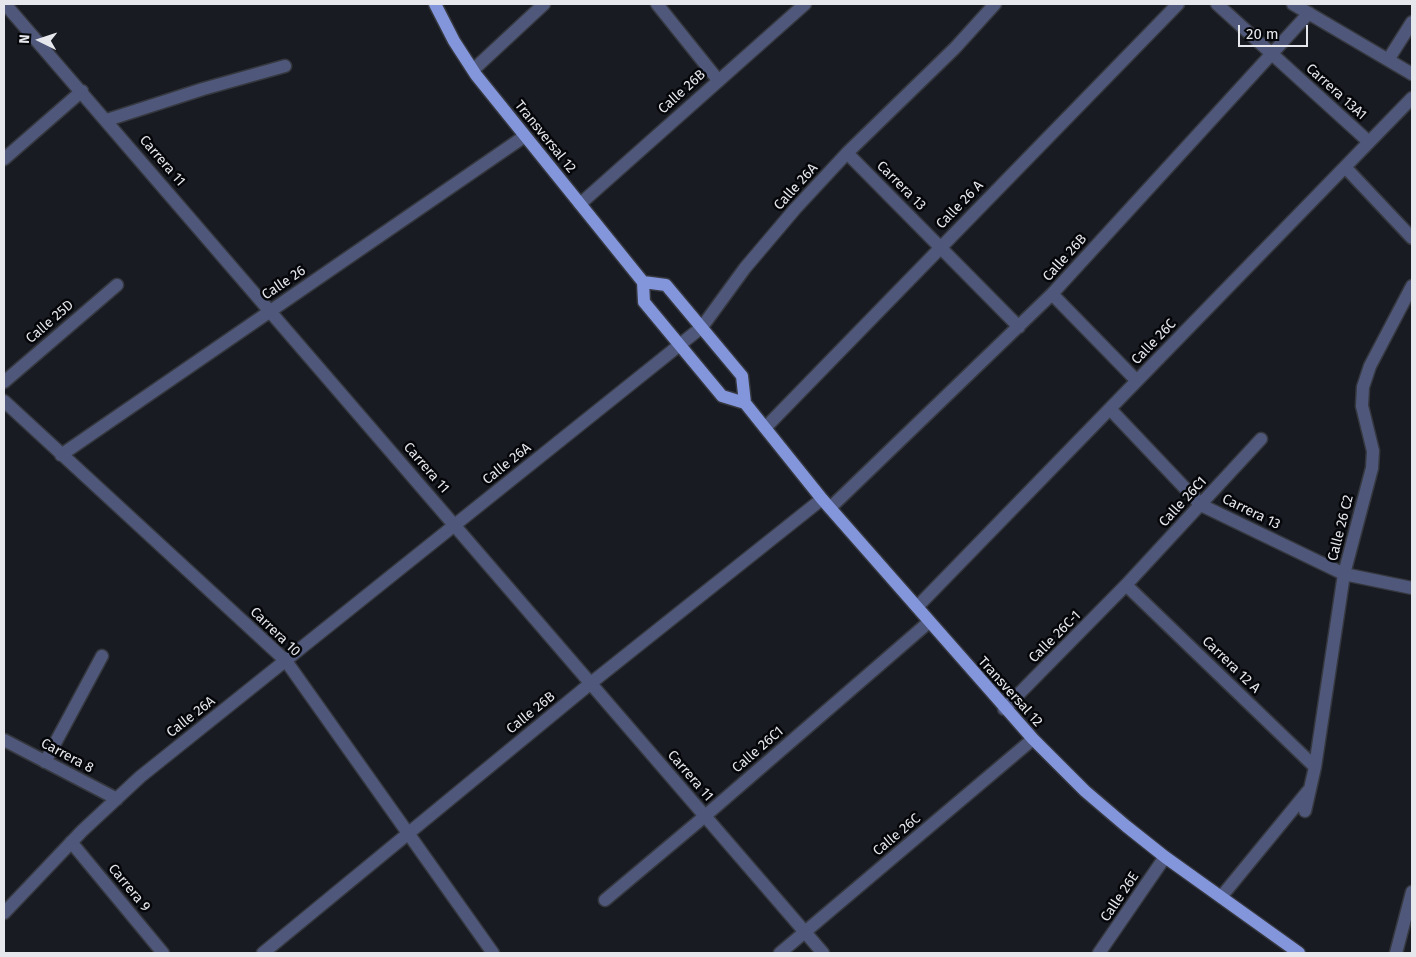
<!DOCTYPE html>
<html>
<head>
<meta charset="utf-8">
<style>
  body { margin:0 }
  #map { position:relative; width:1416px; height:957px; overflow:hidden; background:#191b23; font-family:"Fira Sans",sans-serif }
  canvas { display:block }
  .frame { position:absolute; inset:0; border:5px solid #e5e7ed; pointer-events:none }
  .north { position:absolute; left:15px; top:15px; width:50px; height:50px; -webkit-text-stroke:4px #050609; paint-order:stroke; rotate:274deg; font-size:14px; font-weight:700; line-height:20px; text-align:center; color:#e5e7ed }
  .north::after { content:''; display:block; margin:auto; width:18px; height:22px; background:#e5e7ed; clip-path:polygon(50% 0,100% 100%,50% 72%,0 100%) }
  .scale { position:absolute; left:1238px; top:25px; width:70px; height:22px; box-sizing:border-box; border:2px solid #e5e7ed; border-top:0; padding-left:6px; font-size:15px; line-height:18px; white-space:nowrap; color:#e5e7ed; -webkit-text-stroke:4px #050609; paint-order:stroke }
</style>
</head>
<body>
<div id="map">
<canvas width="1416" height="957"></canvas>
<div class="frame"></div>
<div class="north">N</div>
<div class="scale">20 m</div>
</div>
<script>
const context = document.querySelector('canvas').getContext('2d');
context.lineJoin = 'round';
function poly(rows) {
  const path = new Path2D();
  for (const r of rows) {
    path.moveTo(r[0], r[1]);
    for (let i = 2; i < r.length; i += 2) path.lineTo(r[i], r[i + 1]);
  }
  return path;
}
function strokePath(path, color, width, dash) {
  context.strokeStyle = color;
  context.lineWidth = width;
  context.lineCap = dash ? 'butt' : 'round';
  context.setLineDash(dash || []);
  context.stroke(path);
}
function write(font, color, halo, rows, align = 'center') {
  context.font = font + ' "Fira Sans",sans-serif';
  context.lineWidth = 5;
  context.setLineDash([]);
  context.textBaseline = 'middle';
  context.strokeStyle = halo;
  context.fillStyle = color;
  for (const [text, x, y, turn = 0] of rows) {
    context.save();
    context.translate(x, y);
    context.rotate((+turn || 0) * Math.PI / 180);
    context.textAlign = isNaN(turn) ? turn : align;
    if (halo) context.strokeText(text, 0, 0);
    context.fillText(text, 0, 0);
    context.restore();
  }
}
const minor = poly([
  [5,4,823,953],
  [657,4,718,80],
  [1217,4,1369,142],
  [1293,4,1412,74],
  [1388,60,1412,22],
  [473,70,544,4],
  [107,120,203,89,285,66],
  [847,153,1019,327],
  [4,159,82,91],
  [1345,167,1412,238],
  [580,204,805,4],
  [1052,294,1137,381],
  [4,382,117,285],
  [4,401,286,661,493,953],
  [1110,409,1201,505,1344,574,1412,588],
  [765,428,1178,4],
  [61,455,525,136],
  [830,508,1052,294,1309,13],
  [1126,585,1315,767],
  [917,607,1412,98],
  [1004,709,1126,585,1261,439],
  [4,740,117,799],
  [45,762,102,656],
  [1305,811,1315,767,1344,574,1372,468,1373,451,1362,406,1363,387,1370,366,1412,286],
  [71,842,163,953],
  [1221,897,1308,791],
  [605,900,705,816,929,622],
  [4,913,82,831,140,777,702,327,745,268,795,209,847,153,955,48,995,4],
  [263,953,591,683,822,499],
  [780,953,1033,739],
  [1099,953,1165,857],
  [1396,953,1412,892]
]);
const major = poly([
  [435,4,454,41,476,75,643,282,644,302,722,396,745,403],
  [643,282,666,285,742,376,745,403,822,499,1033,739,1085,791,1126,826,1165,857,1299,953]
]);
strokePath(minor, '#36383f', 15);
strokePath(major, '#36383f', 15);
strokePath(minor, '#4f587a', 12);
strokePath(major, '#8395db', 12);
write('14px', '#e5e7ed', '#050609', [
  ["Calle 26B",682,92,-42],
  ["Carrera 13A1",1336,92,42],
  ["Transversal 12",545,137,51],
  ["Carrera 11",162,161,49],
  ["Carrera 13",901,186,45],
  ["Calle 26A",796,187,-48],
  ["Calle 26 A",960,205,-46],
  ["Calle 26B",1065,258,-48],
  ["Calle 26",284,283,-34],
  ["Calle 25D",50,322,-41],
  ["Calle 26C",1154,342,-46],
  ["Calle 26A",507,464,-39],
  ["Carrera 11",426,468,49],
  ["Calle 26C1",1183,502,-47],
  ["Carrera 13",1251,512,26],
  ["Calle 26 C2",1341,528,-76],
  ["Carrera 10",275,632,44],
  ["Calle 26C-1",1055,637,-45],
  ["Carrera 12 A",1231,665,44],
  ["Transversal 12",1010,692,48],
  ["Calle 26B",531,713,-39],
  ["Calle 26A",191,717,-38],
  ["Calle 26C1",758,750,-41],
  ["Carrera 8",67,756,28],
  ["Carrera 11",690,776,49],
  ["Calle 26C",897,835,-40],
  ["Carrera 9",129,888,50],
  ["Calle 26E",1120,897,-56]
]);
</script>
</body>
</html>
